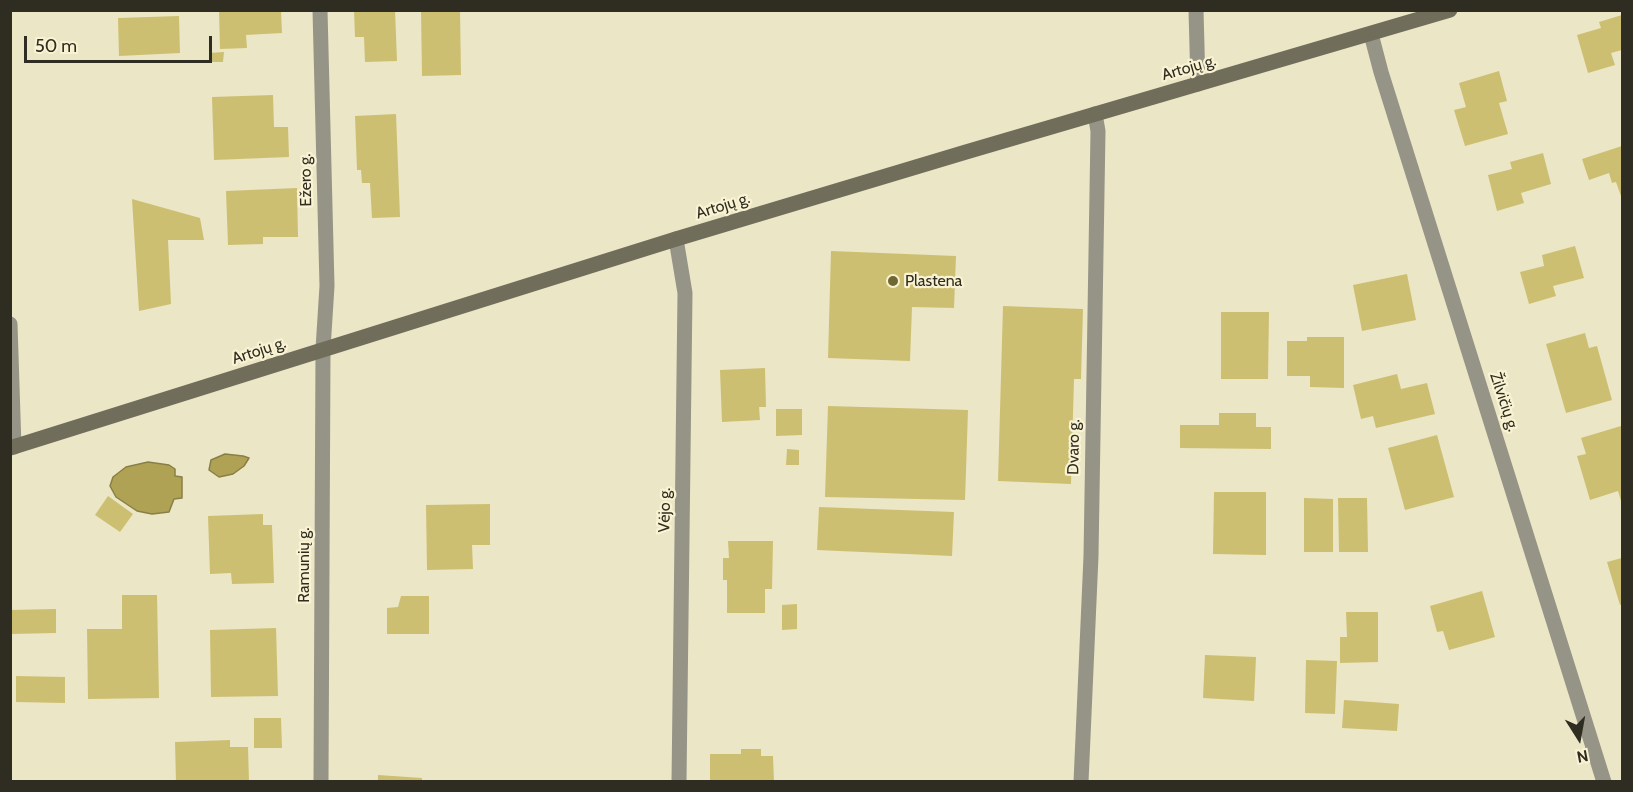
<!DOCTYPE html>
<html>
<head>
<meta charset="utf-8">
<style>
  body { margin:0 }
  #map { position:relative; width:1633px; height:792px; overflow:hidden; background:#ebe6c6; font-family:Cabin,sans-serif }
  canvas { display:block }
  .frame { position:absolute; inset:0; border:12px solid #2f2d21; pointer-events:none }
  .north { position:absolute; left:1549px; top:708px; width:60px; height:60px; -webkit-text-stroke:4px #f9f3d3; paint-order:stroke; rotate:169deg; font-size:16px; font-weight:700; line-height:24px; text-align:center; color:#2f2d21 }
  .north::after { content:''; display:block; margin:auto; width:21px; height:27px; background:#2f2d21; clip-path:polygon(50% 0,100% 100%,50% 72%,0 100%) }
  .scale { position:absolute; left:24px; top:36px; width:188px; height:27px; box-sizing:border-box; border:3px solid #2f2d21; border-top:0; padding-left:8px; font-size:18px; line-height:21px; white-space:nowrap; color:#2f2d21; -webkit-text-stroke:4px #f9f3d3; paint-order:stroke }
</style>
</head>
<body>
<div id="map">
<canvas width="1633" height="792"></canvas>
<div class="frame"></div>
<div class="north">N</div>
<div class="scale">50 m</div>
</div>
<script>
const context = document.querySelector('canvas').getContext('2d');
context.lineJoin = 'round';
function fillPath(path, color) {
  context.fillStyle = color;
  context.fill(path, 'evenodd');
}
function poly(rows) {
  const path = new Path2D();
  for (const r of rows) {
    path.moveTo(r[0], r[1]);
    for (let i = 2; i < r.length; i += 2) path.lineTo(r[i], r[i + 1]);
  }
  return path;
}
function strokePath(path, color, width, dash) {
  context.strokeStyle = color;
  context.lineWidth = width;
  context.lineCap = dash ? 'butt' : 'round';
  context.setLineDash(dash || []);
  context.stroke(path);
}
function write(font, color, halo, rows, align = 'center') {
  context.font = font + ' Cabin,sans-serif';
  context.lineWidth = 4.5;
  context.setLineDash([]);
  context.textBaseline = 'middle';
  context.strokeStyle = halo;
  context.fillStyle = color;
  for (const [text, x, y, turn = 0] of rows) {
    context.save();
    context.translate(x, y);
    context.rotate((+turn || 0) * Math.PI / 180);
    context.textAlign = isNaN(turn) ? turn : align;
    if (halo) context.strokeText(text, 0, 0);
    context.fillText(text, 0, 0);
    context.restore();
  }
}
const water = poly([
  [225,454,243,456,249,458,244,466,233,474,219,477,209,470,211,460,225,454],
  [148,462,169,465,175,469,175,476,182,477,182,498,174,499,169,512,152,514,137,511,116,497,110,486,113,477,126,467,148,462]
]);
fillPath(water, '#b0a255');
strokePath(water, '#897f45', 1.5);
fillPath(poly([
  [219,10,281,10,282,33,246,35,247,48,220,49],
  [354,10,395,10,397,61,365,62,364,37,355,37],
  [421,10,460,10,461,75,422,76],
  [1622,15,1622,50,1611,53,1615,65,1588,73,1577,35,1601,28,1599,22],
  [179,16,180,53,119,56,118,18],
  [224,52,223,62,209,62,209,53],
  [1499,71,1507,101,1499,103,1508,134,1465,146,1454,110,1466,107,1459,83],
  [273,95,274,127,288,127,289,157,214,160,212,97],
  [396,114,400,217,372,218,370,183,362,183,361,170,357,170,355,116],
  [1622,146,1622,196,1621,196,1616,182,1612,183,1609,173,1589,180,1582,159],
  [1543,153,1551,184,1521,193,1524,203,1497,211,1488,175,1512,169,1510,162],
  [297,188,298,237,263,237,263,244,228,245,226,191],
  [132,199,200,218,204,240,168,240,171,304,139,311],
  [1575,246,1584,278,1553,286,1556,296,1529,304,1520,272,1544,266,1542,255],
  [831,251,956,256,954,308,912,307,910,361,828,358],
  [1407,274,1416,320,1362,331,1353,285],
  [1003,306,1083,309,1081,379,1074,379,1071,484,998,481],
  [1221,312,1269,312,1268,379,1221,379],
  [1585,333,1589,348,1597,346,1612,400,1566,413,1546,344],
  [1307,337,1344,337,1344,388,1310,387,1310,376,1287,376,1287,341,1307,341],
  [765,368,766,407,759,407,760,420,722,422,720,370],
  [1397,374,1401,389,1427,383,1435,414,1376,428,1373,416,1361,419,1353,385],
  [828,406,968,410,965,500,825,497],
  [776,409,802,409,802,435,776,436],
  [1219,413,1256,413,1256,427,1271,427,1271,449,1180,448,1180,425,1219,425],
  [1621,426,1622,504,1618,491,1590,500,1577,456,1586,454,1581,438],
  [1437,435,1454,497,1405,510,1388,448],
  [787,449,799,450,799,465,786,465],
  [1214,492,1266,492,1266,555,1213,554],
  [108,496,133,514,120,532,95,515],
  [1304,498,1333,499,1333,552,1304,552],
  [1338,498,1367,498,1368,552,1339,552],
  [490,504,490,545,472,545,473,569,427,570,426,505],
  [819,507,954,512,952,556,817,550],
  [263,514,263,525,272,525,274,583,232,584,231,573,210,574,208,516],
  [728,541,773,541,772,589,765,589,765,613,727,613,727,580,723,580,723,558,729,558],
  [1622,558,1622,604,1620,605,1607,562],
  [1482,591,1495,637,1449,650,1443,631,1437,632,1430,606],
  [122,595,157,595,159,698,88,699,87,629,122,629],
  [401,596,429,596,429,634,387,634,387,608,398,607],
  [797,604,797,629,782,630,782,605],
  [56,609,56,633,10,634,10,610],
  [1346,612,1378,612,1378,662,1340,663,1340,637,1347,637],
  [276,628,278,696,211,697,210,630],
  [1205,655,1256,657,1254,701,1203,698],
  [1306,660,1337,661,1335,714,1305,713],
  [16,676,65,677,65,703,16,702],
  [1344,700,1399,704,1397,731,1342,728],
  [254,718,281,718,282,748,254,748],
  [230,740,230,747,248,747,249,782,176,782,175,742],
  [741,749,761,749,761,756,773,756,774,782,710,782,710,754,741,754],
  [378,775,422,778,422,782,378,782]
]), '#cdbf71');
strokePath(poly([
  [320,10,327,286,323,349,321,782],
  [1196,10,1198,84],
  [1371,34,1381,72,1604,782],
  [676,239,685,293,679,782],
  [10,324,14,447],
  [1081,782,1091,556,1098,131,1095,114]
]), '#969487', 15);
strokePath(poly([
  [10,448,676,239,966,152,1450,10]
]), '#706d5a', 15);
for (const [x, y, r, color] of [
  [893,281,6,"#706733"]
]) {
  const dot = new Path2D();
  dot.arc(x, y, r, 0, 2 * Math.PI);
  context.fillStyle = color;
  context.fill(dot);
  strokePath(dot, '#f9f3d3', 2);
}
write('16px', '#2f2d21', '#f9f3d3', [
  ["Artojų g.",1189,68,-16],
  ["Ežero g.",306,180,-91],
  ["Artojų g.",723,206,-17],
  ["Artojų g.",259,351,-18],
  ["Žilvičių g.",1504,402,72],
  ["Dvaro g.",1074,447,-89],
  ["Vėjo g.",665,510,-89],
  ["Ramunių g.",304,565,-90]
]);
write('16px', '#2f2d21', '#f9f3d3', [
  ["Plastena",905,281]
], 'left');
</script>
</body>
</html>
